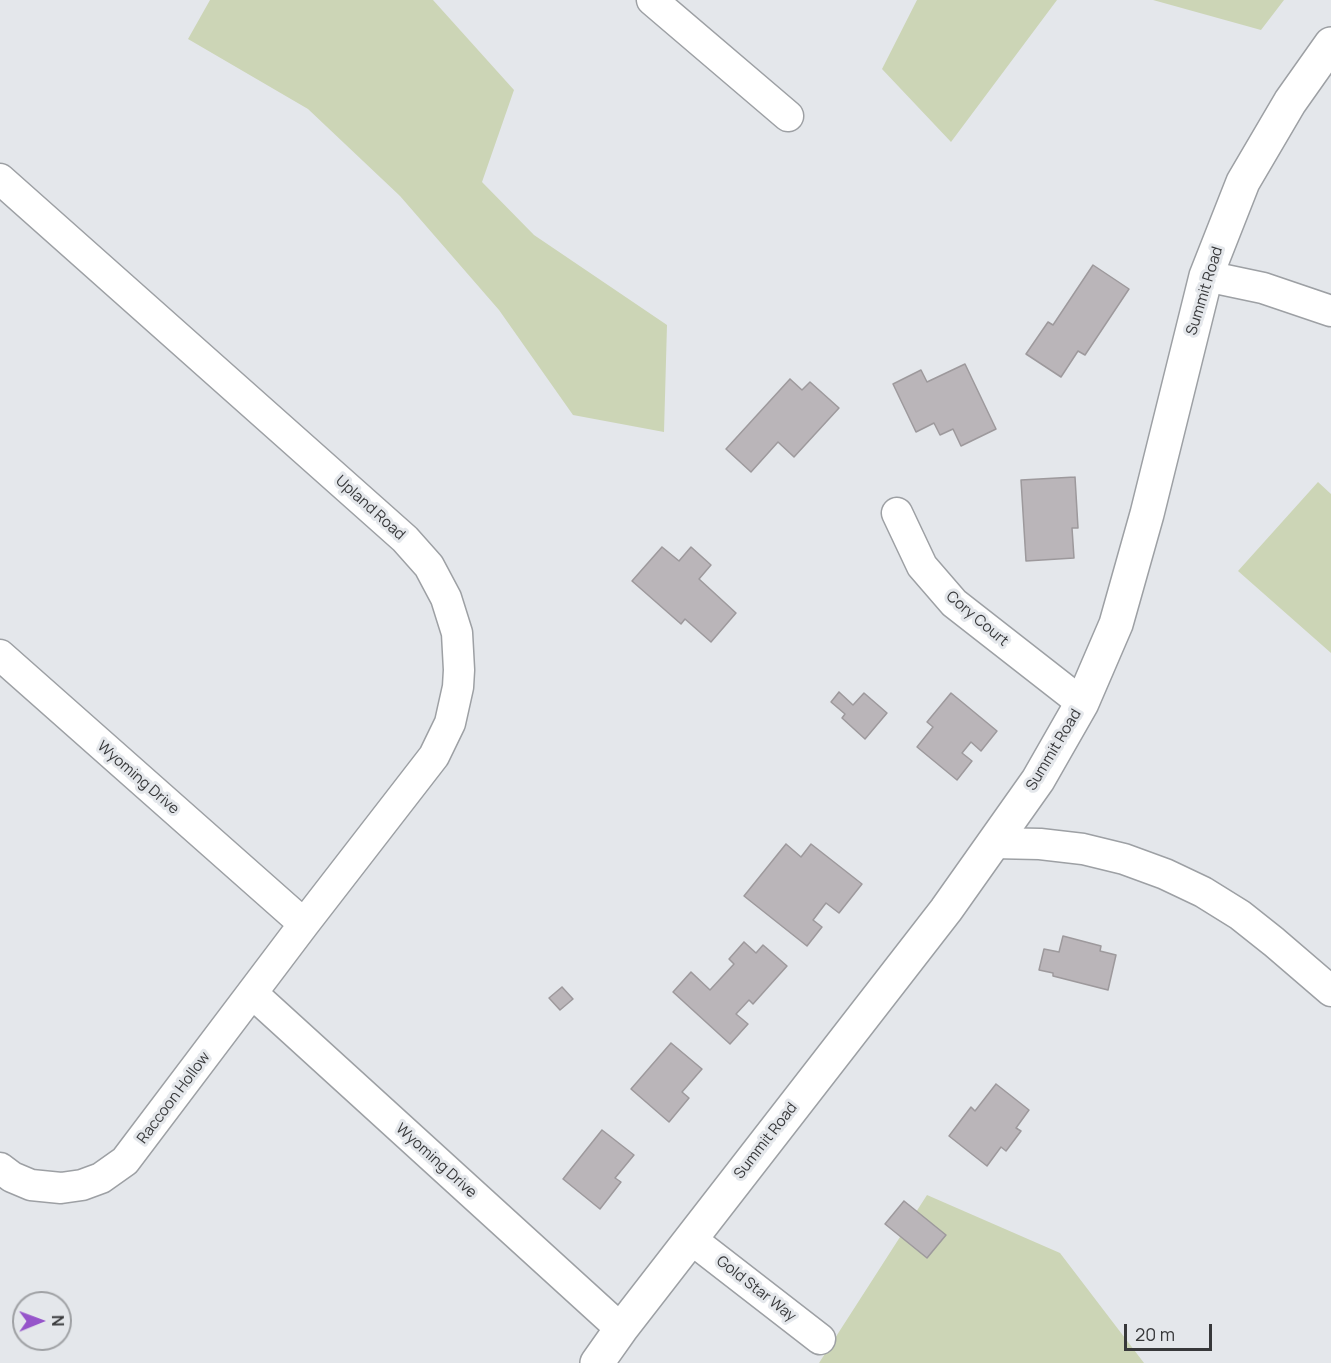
<!DOCTYPE html>
<html>
<head>
<meta charset="utf-8">
<style>
  body { margin:0 }
  #map { position:relative; width:1331px; height:1363px; overflow:hidden; background:#e4e7eb; font-family:Manrope,sans-serif }
  canvas { display:block }
  .north { position:absolute; left:12px; top:1291px; width:60px; height:60px; box-sizing:border-box; background:#e4e7eb; border:2px solid #9fa1a4; border-radius:50%; rotate:89deg; font-size:16px; font-weight:700; line-height:24px; text-align:center; color:#37383a }
  .north::after { content:''; display:block; margin:auto; width:21px; height:27px; background:#9655ca; clip-path:polygon(50% 0,100% 100%,50% 72%,0 100%) }
  .scale { position:absolute; left:1124px; top:1324px; width:88px; height:27px; box-sizing:border-box; border:3px solid #37383a; border-top:0; padding-left:8px; font-size:18px; line-height:21px; white-space:nowrap; color:#37383a; -webkit-text-stroke:4px #e4e7eb; paint-order:stroke }
</style>
</head>
<body>
<div id="map">
<canvas width="1331" height="1363"></canvas>
<div class="north">N</div>
<div class="scale">20 m</div>
</div>
<script>
const context = document.querySelector('canvas').getContext('2d');
context.lineJoin = 'round';
function fillPath(path, color) {
  context.fillStyle = color;
  context.fill(path, 'evenodd');
}
function poly(rows) {
  const path = new Path2D();
  for (const r of rows) {
    path.moveTo(r[0], r[1]);
    for (let i = 2; i < r.length; i += 2) path.lineTo(r[i], r[i + 1]);
  }
  return path;
}
function strokePath(path, color, width, dash) {
  context.strokeStyle = color;
  context.lineWidth = width;
  context.lineCap = dash ? 'butt' : 'round';
  context.setLineDash(dash || []);
  context.stroke(path);
}
function write(font, color, halo, rows, align = 'center') {
  context.font = font + ' Manrope,sans-serif';
  context.lineWidth = 6;
  context.setLineDash([]);
  context.textBaseline = 'middle';
  context.strokeStyle = halo;
  context.fillStyle = color;
  for (const [text, x, y, turn = 0] of rows) {
    context.save();
    context.translate(x, y);
    context.rotate((+turn || 0) * Math.PI / 180);
    context.textAlign = isNaN(turn) ? turn : align;
    if (halo) context.strokeText(text, 0, 0);
    context.fillText(text, 0, 0);
    context.restore();
  }
}
fillPath(poly([
  [210,0,433,0,514,90,482,182,534,235,667,325,664,432,573,415,499,310,400,196,308,109,188,39],
  [917,0,1057,0,951,142,882,69],
  [1153,0,1284,0,1261,30],
  [1318,482,1331,494,1331,653,1238,571],
  [927,1195,1060,1253,1144,1363,819,1363]
]), '#ccd5b6');
const building = poly([
  [1093,265,1129,289,1085,355,1078,351,1061,377,1026,354,1048,322,1053,325,1093,265],
  [965,364,996,429,961,446,953,429,940,435,934,423,916,432,893,384,921,370,927,382,965,364],
  [790,379,802,390,810,382,839,408,794,457,778,442,751,472,726,449,790,379],
  [1075,477,1078,528,1072,528,1074,558,1026,561,1021,480,1075,477],
  [662,547,679,561,691,547,711,565,699,579,736,613,711,642,685,619,681,624,632,581,662,547],
  [839,692,853,705,864,693,887,713,865,739,842,718,845,714,831,702,839,692],
  [951,693,997,731,981,751,971,742,962,753,972,761,957,780,917,747,933,727,927,722,951,693],
  [786,844,801,857,811,844,862,884,839,913,826,903,813,920,822,927,807,946,744,896,786,844],
  [1063,936,1101,946,1100,951,1116,955,1108,990,1053,976,1053,973,1039,970,1044,949,1059,952,1063,936],
  [744,942,756,953,763,945,787,966,753,1004,749,1000,736,1014,748,1024,730,1044,673,992,691,972,710,990,734,964,729,959,744,942],
  [562,987,573,999,560,1010,549,998,562,987],
  [671,1043,702,1069,682,1092,689,1098,669,1122,631,1089,671,1043],
  [996,1084,1029,1110,1016,1128,1021,1131,1006,1151,1001,1147,987,1166,949,1136,971,1107,975,1111,996,1084],
  [602,1130,634,1155,615,1178,621,1182,600,1209,563,1179,602,1130],
  [904,1201,946,1235,927,1258,885,1224,904,1201]
]);
fillPath(building, '#bab5b9');
strokePath(building, '#9d999c', 1.5);
const minor = poly([
  [652,0,788,116],
  [0,179,405,539,429,566,446,598,457,633,459,670,458,687,450,723,434,756,304,924,125,1161,101,1178,82,1185,61,1188,31,1185,12,1177,0,1168],
  [1206,276,1263,288,1331,311],
  [897,513,922,566,954,603,1082,703],
  [0,655,304,924],
  [993,843,1040,844,1083,849,1124,859,1165,874,1203,892,1240,915,1274,942,1331,991],
  [252,993,621,1329],
  [691,1239,820,1339]
]);
const major = poly([
  [597,1363,621,1329,946,910,1038,780,1082,703,1116,624,1147,514,1206,276,1243,182,1290,102,1331,44]
]);
strokePath(minor, '#9da0a4', 33);
strokePath(major, '#9da0a4', 36);
strokePath(minor, '#fff', 30);
strokePath(major, '#fff', 33);
write('15px', '#37383a', '#e4e7eb', [
  ["Summit Road",1205,291,-73],
  ["Upland Road",370,508,42],
  ["Cory Court",977,619,40],
  ["Summit Road",1054,750,-59],
  ["Wyoming Drive",138,778,41],
  ["Raccoon Hollow",174,1098,-53],
  ["Summit Road",766,1141,-52],
  ["Wyoming Drive",436,1161,42],
  ["Gold Star Way",756,1289,38]
]);
</script>
</body>
</html>
